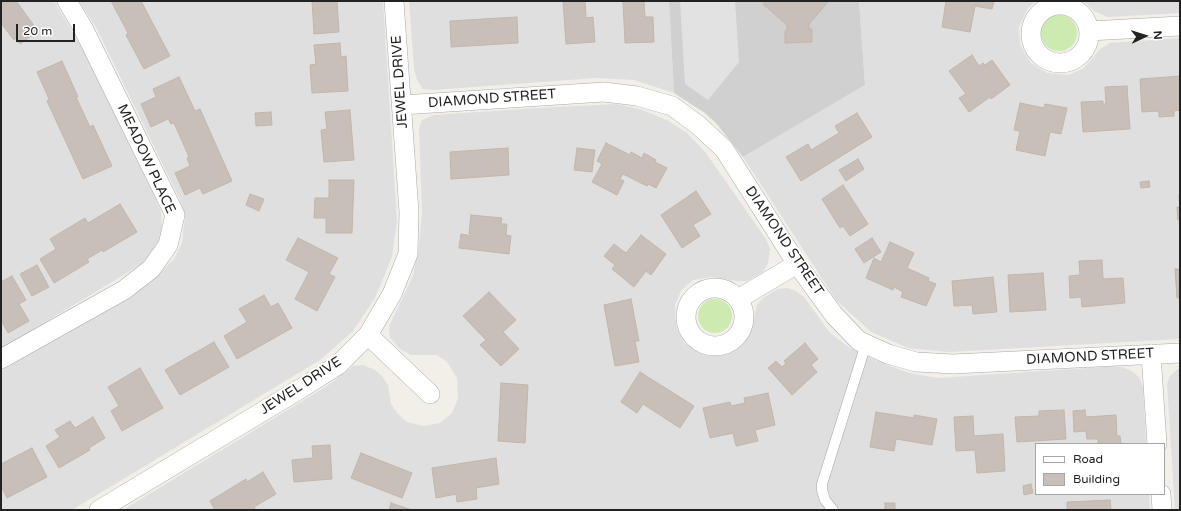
<!DOCTYPE html>
<html>
<head>
<meta charset="utf-8">
<style>
  body { margin:0 }
  #map { position:relative; width:1181px; height:511px; overflow:hidden; background:#f2efe9; font-family:"Varela Round",sans-serif }
  canvas { display:block }
  .frame { position:absolute; inset:0; border:2px solid #222; pointer-events:none }
  .legend { position:absolute; left:1035px; top:443px; width:130px; height:52px; box-sizing:border-box; background:#fff; border:1px solid #a7a7a7; margin:0; padding:5px 7px; list-style:none; font-size:12px; color:#222 }
  .legend li { display:flex; align-items:center; gap:8px; height:20px }
  .legend b { width:20px; border:1px solid #a7a7a7 }
  .north { position:absolute; left:1125px; top:16px; width:40px; height:40px; -webkit-text-stroke:3px #fff; paint-order:stroke; rotate:86deg; font-size:11px; font-weight:700; line-height:16px; text-align:center; color:#222 }
  .north::after { content:''; display:block; margin:auto; width:14px; height:18px; background:#222; clip-path:polygon(50% 0,100% 100%,50% 72%,0 100%) }
  .scale { position:absolute; left:16px; top:24px; width:59px; height:18px; box-sizing:border-box; border:2px solid #222; border-top:0; padding-left:5px; font-size:12px; line-height:14px; white-space:nowrap; color:#222; -webkit-text-stroke:3px #fff; paint-order:stroke }
</style>
</head>
<body>
<div id="map">
<canvas width="1181" height="511"></canvas>
<div class="frame"></div>
<ul class="legend">
<li><b style="height:5px;background:#fff"></b>Road</li>
<li><b style="height:11px;background:#c7bfb8"></b>Building</li>
</ul>
<div class="north">N</div>
<div class="scale">20 m</div>
</div>
<script>
const context = document.querySelector('canvas').getContext('2d');
context.lineJoin = 'round';
function fillPath(path, color) {
  context.fillStyle = color;
  context.fill(path, 'evenodd');
}
function poly(rows) {
  const path = new Path2D();
  for (const r of rows) {
    if (r.length === 3) {
      path.moveTo(r[0] + r[2], r[1]);
      path.arc(r[0], r[1], r[2], 0, 2 * Math.PI);
      continue;
    }
    path.moveTo(r[0], r[1]);
    for (let i = 2; i < r.length; i += 2) path.lineTo(r[i], r[i + 1]);
  }
  return path;
}
function strokePath(path, color, width, dash) {
  context.strokeStyle = color;
  context.lineWidth = width;
  context.lineCap = dash ? 'butt' : 'round';
  context.setLineDash(dash || []);
  context.stroke(path);
}
function write(font, color, halo, rows, align = 'center') {
  context.font = font + ' "Varela Round",sans-serif';
  context.lineWidth = 4;
  context.setLineDash([]);
  context.textBaseline = 'middle';
  context.strokeStyle = halo;
  context.fillStyle = color;
  for (const [text, x, y, turn = 0] of rows) {
    context.save();
    context.translate(x, y);
    context.rotate((+turn || 0) * Math.PI / 180);
    context.textAlign = isNaN(turn) ? turn : align;
    if (halo) context.strokeText(text, 0, 0);
    context.fillText(text, 0, 0);
    context.restore();
  }
}
fillPath(poly([
  [1,1,54,1,86,55,155,197,161,212,162,229,158,245,150,256,140,265,1,349],
  [79,1,383,1,397,221,392,257,375,298,353,331,320,360,72,510,1,510,1,371,149,284,174,259,182,243,185,217,180,200,97,29],
  [409,1,669,1,674,93,634,80,597,78,433,90,423,89,417,80,414,69],
  [859,1,1036,1,1028,8,1019,27,1020,45,1031,63,1047,73,1069,75,1084,68,1100,49,1110,43,1180,38,1180,339,949,352,908,348,871,332,836,300,743,157,865,85],
  [1084,1,1180,1,1180,13,1108,17,1094,11],
  [616,104,640,109,667,120,687,133,706,153,766,239,770,249,768,263,763,272,747,281,737,281,711,277,693,280,681,291,675,305,676,326,683,342,698,351,713,355,727,353,742,345,749,335,757,305,763,298,778,289,787,288,796,291,804,297,830,333,850,348,872,359,909,373,938,378,1118,366,1130,370,1139,377,1143,387,1146,444,1036,444,1036,494,1149,494,1150,510,123,510,327,386,353,366,363,365,375,370,382,376,388,385,391,404,398,414,407,422,424,426,440,423,452,413,458,398,457,378,447,362,437,355,411,355,400,349,390,338,389,326,413,276,419,246,422,212,419,128,422,120,434,115,537,108],
  [1180,367,1180,510,1175,510,1167,384,1170,376]
]), '#e0dfdf');
fillPath(poly([
  [669,1,859,1,865,85,743,157,716,123,705,113,674,93]
]), '#d0d0d0');
fillPath(poly([
  [1059,33,18],
  [715,316,17]
]), '#cdebb0');
fillPath(poly([
  [680,1,735,1,739,62,708,100,685,84]
]), '#e2e2e2');
const building = poly([
  [1,1,16,1,38,31,20,44,16,38,14,40,1,23,1,1],
  [109,1,141,1,170,56,144,69,126,35,128,33,111,1,109,2,109,1],
  [312,1,337,1,339,32,314,34,312,1],
  [563,1,585,1,586,18,593,17,595,42,566,44,563,1],
  [623,1,644,1,645,17,653,17,654,42,625,43,623,1],
  [765,1,829,1,809,24,809,29,812,29,812,42,785,43,785,31,787,31,787,25,763,4,765,1],
  [946,1,994,1,992,9,975,6,970,32,942,27,946,1],
  [517,17,518,43,451,47,450,21,517,17],
  [340,43,341,57,346,56,348,91,312,93,310,65,316,64,314,45,340,43],
  [972,55,979,66,983,63,985,65,992,60,1010,85,991,99,990,97,969,112,959,98,966,94,949,71,972,55],
  [62,61,78,97,76,97,90,127,93,125,112,166,83,179,47,101,49,99,37,72,62,61],
  [1180,76,1180,110,1174,111,1174,116,1159,117,1159,111,1142,112,1140,79,1180,76],
  [179,77,195,111,200,109,232,181,203,194,200,188,185,195,175,173,190,166,187,158,189,157,174,123,171,124,168,119,151,127,141,104,156,97,153,89,179,77],
  [1127,86,1130,129,1083,132,1081,102,1103,101,1103,104,1106,104,1105,87,1127,86],
  [1020,103,1044,108,1045,104,1067,108,1061,134,1050,132,1045,156,1016,150,1020,131,1014,130,1020,103],
  [350,110,354,160,324,162,321,130,327,129,325,112,350,110],
  [271,112,272,125,256,126,255,113,271,112],
  [857,113,872,137,801,181,786,157,808,144,811,150,839,133,835,126,857,113],
  [606,143,630,155,631,152,642,158,644,153,656,160,655,162,667,168,656,188,648,184,647,186,623,174,620,179,624,181,617,195,592,182,602,164,597,161,606,143],
  [508,148,509,175,451,179,450,152,508,148],
  [577,148,595,150,592,172,574,170,577,148],
  [858,159,864,169,846,181,839,170,858,159],
  [329,180,354,180,352,233,326,233,326,218,314,218,315,198,329,198,329,180],
  [1149,181,1150,187,1141,188,1140,182,1149,181],
  [843,185,868,224,850,236,843,226,840,228,822,199,843,185],
  [696,191,711,214,693,225,700,236,682,248,661,215,696,191],
  [250,194,264,199,259,211,246,205,250,194],
  [1179,196,1180,196,1180,220,1178,220,1177,207,1180,207,1179,196],
  [120,204,137,232,103,252,102,250,87,259,89,262,54,283,40,259,56,249,50,239,85,218,88,223,120,204],
  [471,215,502,218,501,224,507,224,506,235,511,236,509,254,459,248,461,234,472,236,472,234,469,234,471,215],
  [641,235,666,254,651,275,646,271,634,287,612,269,615,265,604,256,614,244,626,253,641,235],
  [298,238,338,258,329,274,335,277,317,311,295,299,309,272,286,260,298,238],
  [872,238,881,252,864,263,855,249,872,238],
  [890,242,914,253,907,268,929,278,928,281,936,284,926,306,901,297,903,292,894,287,893,290,866,278,874,258,881,262,890,242],
  [1102,260,1103,279,1123,278,1125,303,1082,307,1081,297,1070,298,1069,276,1080,275,1079,261,1102,260],
  [37,265,49,287,32,296,20,274,37,265],
  [1175,269,1180,269,1180,298,1177,298,1175,269],
  [1043,273,1046,310,1010,312,1008,275,1043,273],
  [12,276,26,300,19,304,29,321,8,333,1,320,1,282,12,276],
  [993,277,997,312,973,314,972,305,954,306,952,281,993,277],
  [489,292,516,320,503,332,519,349,501,366,480,345,486,340,463,316,489,292],
  [264,295,271,307,278,303,292,328,237,359,224,336,247,322,239,309,264,295],
  [631,299,639,341,635,341,639,362,615,366,604,305,631,299],
  [214,342,229,367,180,395,165,370,214,342],
  [805,343,818,359,811,365,817,372,792,395,768,368,776,361,782,367,786,363,784,361,805,343],
  [140,368,163,408,122,431,111,411,119,406,108,387,140,368],
  [640,372,694,406,680,428,643,404,637,413,621,402,640,372],
  [501,383,528,385,525,443,498,441,501,383],
  [768,393,775,425,755,430,758,441,736,446,733,433,710,438,703,408,730,402,731,406,745,403,744,398,768,393],
  [1064,410,1066,439,1017,442,1015,417,1039,416,1039,411,1064,410],
  [1085,410,1086,417,1116,415,1117,436,1120,436,1121,444,1098,444,1098,439,1087,439,1086,431,1074,432,1073,411,1085,410],
  [876,412,914,418,914,415,937,419,932,445,896,439,894,451,870,447,876,412],
  [973,416,974,436,1003,434,1005,471,977,473,975,450,956,451,954,417,973,416],
  [93,417,105,438,89,448,90,450,59,468,46,446,60,437,55,430,70,421,75,428,93,417],
  [330,445,332,479,294,482,292,460,313,458,312,446,330,445],
  [32,448,47,477,7,498,1,486,1,464,32,448],
  [361,453,412,473,402,498,351,478,361,453],
  [496,458,499,484,476,488,477,499,457,502,456,494,436,498,432,468,496,458],
  [263,472,276,494,254,507,256,510,215,510,210,501,246,479,247,482,263,472],
  [1031,484,1033,493,1024,495,1023,486,1031,484],
  [1110,500,1111,510,1067,510,1067,502,1110,500],
  [391,503,412,510,389,510,391,503],
  [885,503,895,503,895,510,885,510,885,503]
]);
fillPath(building, '#c7bfb8');
strokePath(building, '#c4b6ab', 1);
const lane = poly([
  [833,510,825,500,822,490,822,484,866,344]
]);
const street = poly([
  [1060,34,29],
  [1089,31,1180,26],
  [402,105,604,92,637,96,672,106,698,125,724,149,797,264,834,315,859,341,888,354,916,362,953,364,1180,353],
  [715,317,29],
  [738,299,797,264],
  [368,335,430,394],
  [1151,354,1157,444],
  [1,359,124,290,151,269,168,245,175,215,83,28,67,1],
  [1161,494,1162,510],
  [99,510,300,389,338,365,368,335,392,294,408,254,409,212,394,1]
]);
strokePath(lane, '#a9a9a9', 11);
strokePath(street, '#a9a9a9', 20);
strokePath(lane, '#fff', 10);
strokePath(street, '#fff', 19);
write('14px', '#222', '#fff', [
  ["JEWEL DRIVE",400,82,-94],
  ["DIAMOND STREET",492,99,-4],
  ["MEADOW PLACE",146,159,65],
  ["DIAMOND STREET",784,241,56],
  ["DIAMOND STREET",1090,357,-3],
  ["JEWEL DRIVE",301,386,-33]
]);
</script>
</body>
</html>
